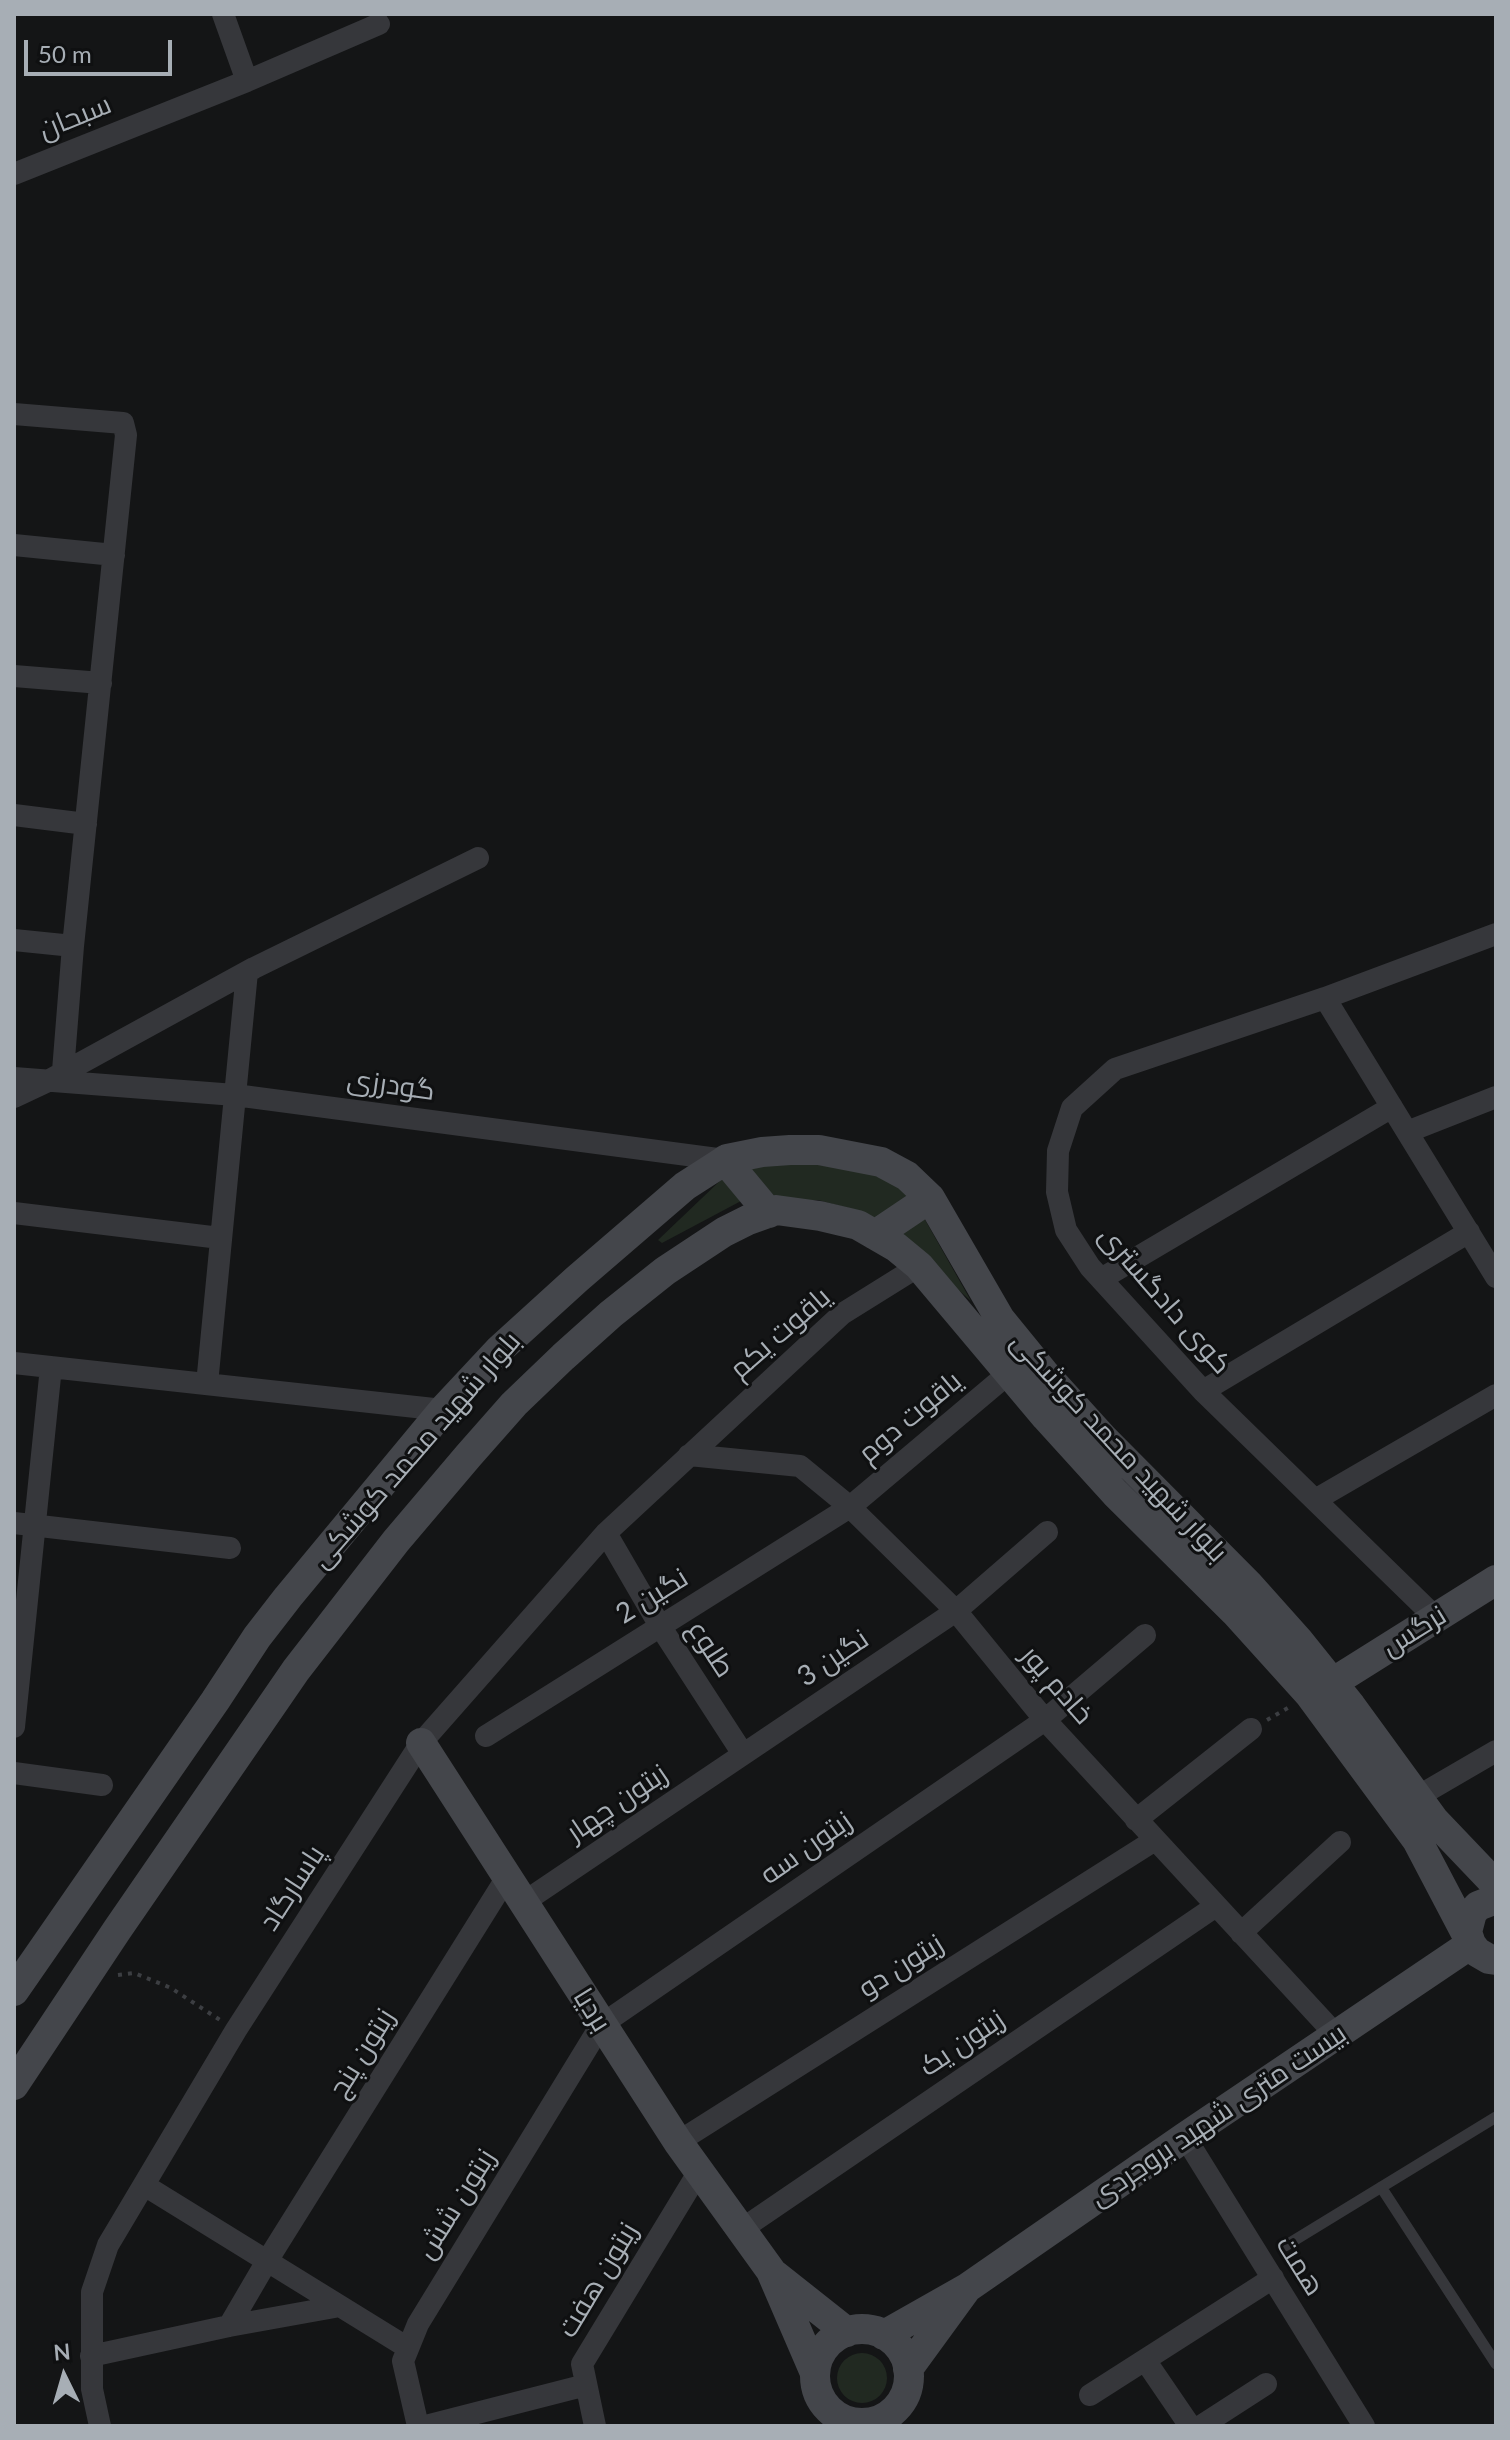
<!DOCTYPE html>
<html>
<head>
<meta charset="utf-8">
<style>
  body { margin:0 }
  #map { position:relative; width:1510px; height:2440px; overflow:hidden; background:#141516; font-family:Lato,sans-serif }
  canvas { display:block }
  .frame { position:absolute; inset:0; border:16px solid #a7aeb5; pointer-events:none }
  .north { position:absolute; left:24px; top:2336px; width:80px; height:80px; -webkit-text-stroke:6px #0f1011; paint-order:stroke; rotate:355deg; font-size:22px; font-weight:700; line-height:32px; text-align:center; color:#a7aeb5 }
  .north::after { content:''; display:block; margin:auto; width:28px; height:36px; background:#a7aeb5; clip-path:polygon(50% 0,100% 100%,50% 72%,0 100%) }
  .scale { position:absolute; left:24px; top:40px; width:148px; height:36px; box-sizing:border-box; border:4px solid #a7aeb5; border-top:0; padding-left:10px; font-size:24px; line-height:28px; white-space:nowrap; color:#a7aeb5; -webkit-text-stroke:6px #0f1011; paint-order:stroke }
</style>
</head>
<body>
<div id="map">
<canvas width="1510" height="2440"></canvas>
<div class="frame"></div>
<div class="north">N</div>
<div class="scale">50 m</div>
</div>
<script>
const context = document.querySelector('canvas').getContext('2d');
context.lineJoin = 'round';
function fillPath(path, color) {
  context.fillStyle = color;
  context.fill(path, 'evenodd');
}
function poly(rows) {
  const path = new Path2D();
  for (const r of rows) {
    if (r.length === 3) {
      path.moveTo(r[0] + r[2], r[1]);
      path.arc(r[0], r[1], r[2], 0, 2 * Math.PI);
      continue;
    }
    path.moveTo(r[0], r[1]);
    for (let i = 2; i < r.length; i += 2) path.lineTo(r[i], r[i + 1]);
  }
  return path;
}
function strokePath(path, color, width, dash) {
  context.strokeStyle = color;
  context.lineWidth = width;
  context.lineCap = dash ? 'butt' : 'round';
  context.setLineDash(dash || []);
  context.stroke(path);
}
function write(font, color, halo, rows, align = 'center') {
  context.font = font + ' Lato,Cairo,sans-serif';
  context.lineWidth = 6;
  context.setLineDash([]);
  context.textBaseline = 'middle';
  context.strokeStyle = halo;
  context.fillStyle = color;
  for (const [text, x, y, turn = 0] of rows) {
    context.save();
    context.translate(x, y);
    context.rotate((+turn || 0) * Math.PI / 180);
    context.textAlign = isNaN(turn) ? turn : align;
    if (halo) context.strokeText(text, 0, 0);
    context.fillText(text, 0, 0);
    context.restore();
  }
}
fillPath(poly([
  [765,1160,873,1170,917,1197,877,1226,848,1208,818,1200,777,1200,744,1165],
  [723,1178,741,1201,662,1243,658,1240],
  [924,1218,971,1301,897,1236],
  [862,2378,25]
]), '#212921');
strokePath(poly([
  [1267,1720,1291,1706],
  [118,1975,134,1973,171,1988,220,2020]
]), '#3c3e42', 4, [4, 6]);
strokePath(poly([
  [1381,2187,1496,2364],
  [1285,2246,1496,2117]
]), '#36373b', 11);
strokePath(poly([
  [223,14,247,81],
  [14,174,247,81,379,24],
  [14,414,123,423,126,435,73,946,63,1071],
  [14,545,114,555],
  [14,676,101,683],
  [14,815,86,824],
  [14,940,73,946],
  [1325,998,1496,1277],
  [14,1078,235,1095,725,1160],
  [14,1097,48,1081,254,968,478,858],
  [1407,1132,1496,1097],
  [14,1213,220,1238],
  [1101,1279,1392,1107],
  [14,1363,443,1410],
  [207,1384,247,972],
  [1203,1391,1469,1232],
  [689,1455,800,1466,850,1507,956,1611,1045,1720,1336,2035],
  [1315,1500,1496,1395],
  [14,1523,230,1548],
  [606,1533,660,1626,743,1754],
  [1436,1618,1203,1391,1090,1267,1066,1230,1057,1192,1058,1151,1072,1108,1115,1069,1325,998,1496,934],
  [14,1727,51,1367],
  [486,1736,850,1507,1009,1373],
  [14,1773,102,1785],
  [1417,1797,1496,1751],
  [1136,1820,1251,1729],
  [524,1902,956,1611,1047,1532],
  [1241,1933,1340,1842],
  [1185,2137,1364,2426],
  [678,2142,1155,1840],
  [144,2185,408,2348],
  [742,2229,1216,1906],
  [229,2326,267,2261,507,1877],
  [91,2356,229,2326,340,2306],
  [1145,2360,1190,2426],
  [1090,2395,1273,2278],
  [100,2426,92,2389,92,2292,108,2245,236,2030,421,1743,606,1533,842,1314,919,1266],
  [418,2426,403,2361,418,2324,601,2025,1045,1720,1145,1635],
  [426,2426,586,2385],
  [595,2426,582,2364,698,2173],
  [1201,2426,1266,2384]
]), '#36373b', 22);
strokePath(poly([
  [725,1160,769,1213],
  [875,1235,930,1198],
  [1332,1683,1496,1580],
  [421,1743,678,2142,771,2271,815,2373],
  [1496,1899,1478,1906,1472,1913,1467,1932,1471,1944,1477,1952,1489,1959,1496,1960],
  [14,1991,215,1701,257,1637,288,1597,443,1410,500,1349,577,1279,685,1186,727,1159,762,1152,790,1150,819,1150,881,1162,907,1176,930,1198,1000,1319,1044,1373,1103,1438,1248,1584,1298,1640,1351,1706,1434,1820,1496,1885],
  [14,2085,117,1930,296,1670,396,1541,469,1455,514,1404,563,1357,611,1314,665,1271,724,1232,748,1220,776,1210,820,1216,858,1225,896,1247,919,1266,1046,1417,1115,1493,1235,1612,1310,1695,1417,1840,1470,1941],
  [775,2275,847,2332],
  [967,2288,1185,2137,1471,1944],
  [862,2376,47],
  [884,2335,967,2288,908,2369]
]), '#44464b', 30);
write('28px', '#a7aeb5', '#0f1011', [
  ["سبحان",75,117,-22],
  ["گودرزی",391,1085,8],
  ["کوی دادگستری",1165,1300,49],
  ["یاقوت یکم",780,1333,-41],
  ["یاقوت دوم",910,1417,-40],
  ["بلوار شهید محمد کوشکی",1119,1447,47],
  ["بلوار شهید محمد کوشکی",416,1450,-49],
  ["نگین 2",652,1596,-32],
  ["نرگس",1414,1631,-32],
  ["طلوع",711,1649,57],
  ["نگین 3",833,1658,-34],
  ["خادم پور",1057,1685,49],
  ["زیتون چهار",617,1803,-34],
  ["زیتون سه",806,1848,-35],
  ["پاسارگاد",292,1888,-57],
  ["زیتون دو",901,1966,-32],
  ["بردیا",592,2010,58],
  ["زیتون یک",962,2043,-34],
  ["زیتون پنج",362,2053,-58],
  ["بیست متری شهید بروجردی",1218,2115,-34],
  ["زیتون شش",456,2204,-58],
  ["همت",1300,2266,58],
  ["زیتون هفت",598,2280,-59]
]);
</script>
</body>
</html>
